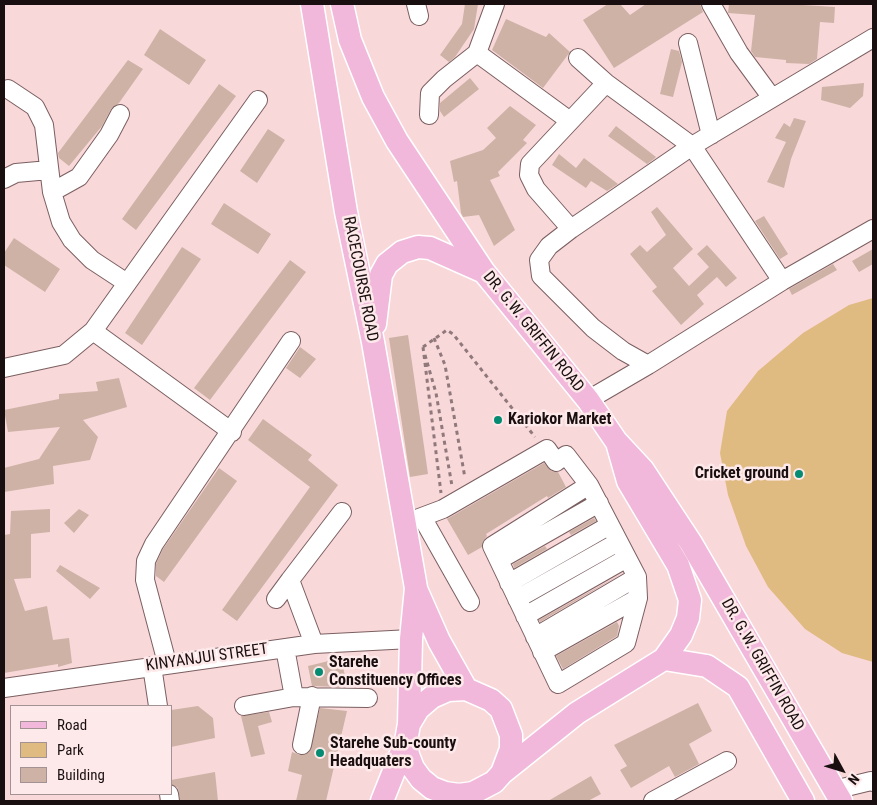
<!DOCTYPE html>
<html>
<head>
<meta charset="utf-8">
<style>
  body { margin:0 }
  #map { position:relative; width:877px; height:805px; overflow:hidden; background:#f9d8da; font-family:"Roboto Condensed",sans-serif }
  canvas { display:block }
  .frame { position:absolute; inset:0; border:5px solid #1a0f10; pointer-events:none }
  .legend { position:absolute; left:10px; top:705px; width:162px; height:90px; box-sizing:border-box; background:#fde9ea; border:1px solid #a29293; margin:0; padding:6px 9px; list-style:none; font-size:15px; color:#1a0f10 }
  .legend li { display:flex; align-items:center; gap:10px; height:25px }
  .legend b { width:25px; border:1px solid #a29293 }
  .north { position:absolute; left:817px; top:745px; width:50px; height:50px; -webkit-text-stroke:4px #fde9ea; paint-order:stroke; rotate:129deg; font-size:14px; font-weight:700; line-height:20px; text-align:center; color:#1a0f10 }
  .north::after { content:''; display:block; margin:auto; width:18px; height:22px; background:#1a0f10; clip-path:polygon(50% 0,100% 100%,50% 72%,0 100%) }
</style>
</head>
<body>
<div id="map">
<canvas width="877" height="805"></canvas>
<div class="frame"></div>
<ul class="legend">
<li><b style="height:6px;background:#f1b8dc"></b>Road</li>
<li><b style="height:14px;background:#dfba81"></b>Park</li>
<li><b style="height:14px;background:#ceb2a5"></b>Building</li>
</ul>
<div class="north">N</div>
</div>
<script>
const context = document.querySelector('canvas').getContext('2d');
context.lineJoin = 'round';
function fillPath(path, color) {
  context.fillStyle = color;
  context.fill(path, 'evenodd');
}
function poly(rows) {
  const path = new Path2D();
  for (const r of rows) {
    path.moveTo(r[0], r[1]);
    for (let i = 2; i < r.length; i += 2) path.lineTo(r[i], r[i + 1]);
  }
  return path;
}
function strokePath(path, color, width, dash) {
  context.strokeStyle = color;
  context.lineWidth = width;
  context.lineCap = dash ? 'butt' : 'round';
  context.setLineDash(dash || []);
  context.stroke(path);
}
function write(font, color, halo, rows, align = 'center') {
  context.font = font + ' "Roboto Condensed",sans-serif';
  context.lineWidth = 5;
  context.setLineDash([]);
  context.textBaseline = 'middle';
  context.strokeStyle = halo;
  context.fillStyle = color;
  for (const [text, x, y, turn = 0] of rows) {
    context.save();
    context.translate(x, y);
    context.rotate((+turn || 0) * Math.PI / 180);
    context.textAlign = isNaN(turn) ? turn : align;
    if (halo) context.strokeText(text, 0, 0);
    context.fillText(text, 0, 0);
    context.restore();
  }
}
fillPath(poly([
  [873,298,873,662,842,653,805,629,768,587,746,546,728,495,720,453,727,411,758,371,803,333,849,305]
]), '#dfba81');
fillPath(poly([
  [465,4,478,4,474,29,455,57,449,62,440,55,462,24],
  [608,4,620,4,630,15,646,4,700,4,703,12,614,68,583,20],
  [729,4,787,4,835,7,834,23,820,22,817,59,809,64,786,63,786,60,755,57,751,51,755,15,728,13],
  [506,19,546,37,549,33,570,52,543,88,492,50],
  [160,29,206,60,189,85,144,55],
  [671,49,679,51,682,62,673,97,660,94],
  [128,60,143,69,119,103,111,109,102,126,69,166,59,158,58,153],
  [470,78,479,89,444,117,440,111,440,103],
  [864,83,863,96,850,108,821,100,822,87],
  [219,84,236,96,136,230,122,219],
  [510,106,536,125,523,140,527,143,498,172,500,176,490,180,515,230,494,246,479,215,463,217,461,213,457,181,454,182,450,161,483,150,496,138,487,128],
  [794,118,806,121,791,159,784,188,767,182,786,142,775,138,784,123,790,127],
  [616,126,656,157,654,159,647,164,608,136],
  [268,129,285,140,257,183,240,171],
  [559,154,576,168,584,158,618,184,607,191,591,181,586,188,552,165],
  [224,203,271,234,258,254,211,224],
  [657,207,693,249,673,268,689,286,709,267,697,254,707,245,737,278,726,287,717,277,697,295,704,304,681,325,652,291,657,287,630,254,640,245,647,252,666,235,651,212],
  [764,216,788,254,780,259,755,221],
  [14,238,60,269,45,292,4,265,4,253],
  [182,247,201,259,142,345,125,333],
  [873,249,873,264,859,272,852,261],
  [290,260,306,272,210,400,194,388],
  [833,264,837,270,792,295,789,289],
  [408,335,428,474,410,477,389,338],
  [300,347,316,359,300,378,286,368],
  [119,378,127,407,83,420,98,437,90,460,53,466,54,484,4,492,4,468,39,459,60,427,8,432,4,410,59,399,59,394,98,391,96,382],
  [263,419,312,455,308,460,338,485,237,621,222,610,310,487,248,440],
  [544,463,551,471,558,472,566,487,548,498,547,496,486,534,487,536,483,541,482,547,468,555,447,519],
  [219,468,237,481,164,582,156,576,156,564,163,549],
  [50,509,50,532,31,534,31,578,14,579,25,611,47,606,53,640,69,638,72,663,58,667,58,664,4,673,4,535,10,534,11,511],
  [79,509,89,515,74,533,64,523],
  [594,518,596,521,571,535,569,532],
  [545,546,547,549,514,568,513,564],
  [60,565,100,588,90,599,56,571],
  [623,573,540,622,539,620],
  [617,622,619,626,617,636,563,669,556,656],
  [341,658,347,685,339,687,312,686,308,666],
  [698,703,712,731,689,744,699,764,675,777,669,766,631,788,620,770,627,766,614,745],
  [198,706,213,718,215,738,171,747,171,710],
  [320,708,347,711,326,801,296,801,302,775,288,771,292,752,300,755,310,752],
  [269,712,272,722,258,726,265,754,251,757,241,716],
  [215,772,218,801,180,801,178,788,171,784,171,780],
  [591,776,601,794,588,801,548,801]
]), '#ceb2a5');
const minor = poly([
  [416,4,419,16],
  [495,4,477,53,570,121],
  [711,4,739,53,772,98],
  [688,43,711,135],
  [578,58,606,83,692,146,782,281],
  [8,89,35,107,44,125,52,192,61,222,72,240,92,260,127,283],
  [429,115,430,93,444,79,477,53],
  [4,179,16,173,49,170],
  [52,192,79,177,109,135,120,114],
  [571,229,536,189,529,175,530,164,606,83],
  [93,331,232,432],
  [648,365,623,351,593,328,541,276,539,260,549,246,571,229,692,146,873,38],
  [4,368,64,355,93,331,258,100],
  [588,400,648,365,782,281,873,229],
  [422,517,470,602],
  [403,524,443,509,547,449,556,462,566,455,589,485,637,577,638,598,626,643,558,684,492,546,589,485],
  [499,560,599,503],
  [509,583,610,525],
  [276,599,290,580],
  [517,599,618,542],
  [525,616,627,558],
  [535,637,637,577],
  [314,644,290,580,342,512],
  [542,652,638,598],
  [167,663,145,580,146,561,154,544,291,341],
  [152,666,158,706],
  [4,688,314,644,411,639],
  [294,697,368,698],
  [244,706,294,697,285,648],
  [302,745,312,696],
  [834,790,871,781,873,782],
  [169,794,170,801],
  [653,801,727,761]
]);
const major = poly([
  [312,4,346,212,373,342,416,588,411,639,409,724],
  [342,4,350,40,373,97,397,141,484,272,588,400,616,441,643,470,691,543,841,801],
  [375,324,381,275,387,264,402,252,418,247,430,248,484,272],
  [416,589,439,641,466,689],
  [664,659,707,666,738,687,803,801],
  [502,773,511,749,511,735,501,709,491,700,466,689,448,690,432,697,418,709,409,724,406,741,408,755,413,768,421,779,432,788,445,793,459,795,473,793,494,782,502,773,577,713,664,659,681,635,688,618,690,600,678,565,628,481,618,446],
  [382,801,406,741]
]);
strokePath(minor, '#7b5f60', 20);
strokePath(major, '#fff', 25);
strokePath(poly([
  [434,338,445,365,465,478],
  [423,347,447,330,453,334,535,437],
  [423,347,441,493],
  [425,355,436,393,452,486]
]), '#90797b', 3, [4, 4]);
strokePath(minor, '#fff', 18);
strokePath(major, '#f1b8dc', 22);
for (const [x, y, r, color] of [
  [498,420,5,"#048b71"],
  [799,474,5,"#048b71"],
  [319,672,5,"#048b71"],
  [320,753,5,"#048b71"]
]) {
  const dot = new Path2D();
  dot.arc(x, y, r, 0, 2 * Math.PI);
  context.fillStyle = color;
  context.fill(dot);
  strokePath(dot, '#fde9ea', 2);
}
write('16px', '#1a0f10', '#fde9ea', [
  ["RACECOURSE ROAD",360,279,79],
  ["DR. G.W. GRIFFIN ROAD",533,332,51],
  ["KINYANJUI STREET",207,658,-8],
  ["DR. G.W. GRIFFIN ROAD",762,665,60]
]);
write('bold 16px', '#1a0f10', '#fde9ea', [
  ["Kariokor Market",508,420],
  ["Cricket ground",789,474,"right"],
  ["Starehe",329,663],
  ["Constituency Offices",329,681],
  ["Starehe Sub-county",330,744],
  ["Headquaters",330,762]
], 'left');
</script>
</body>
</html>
